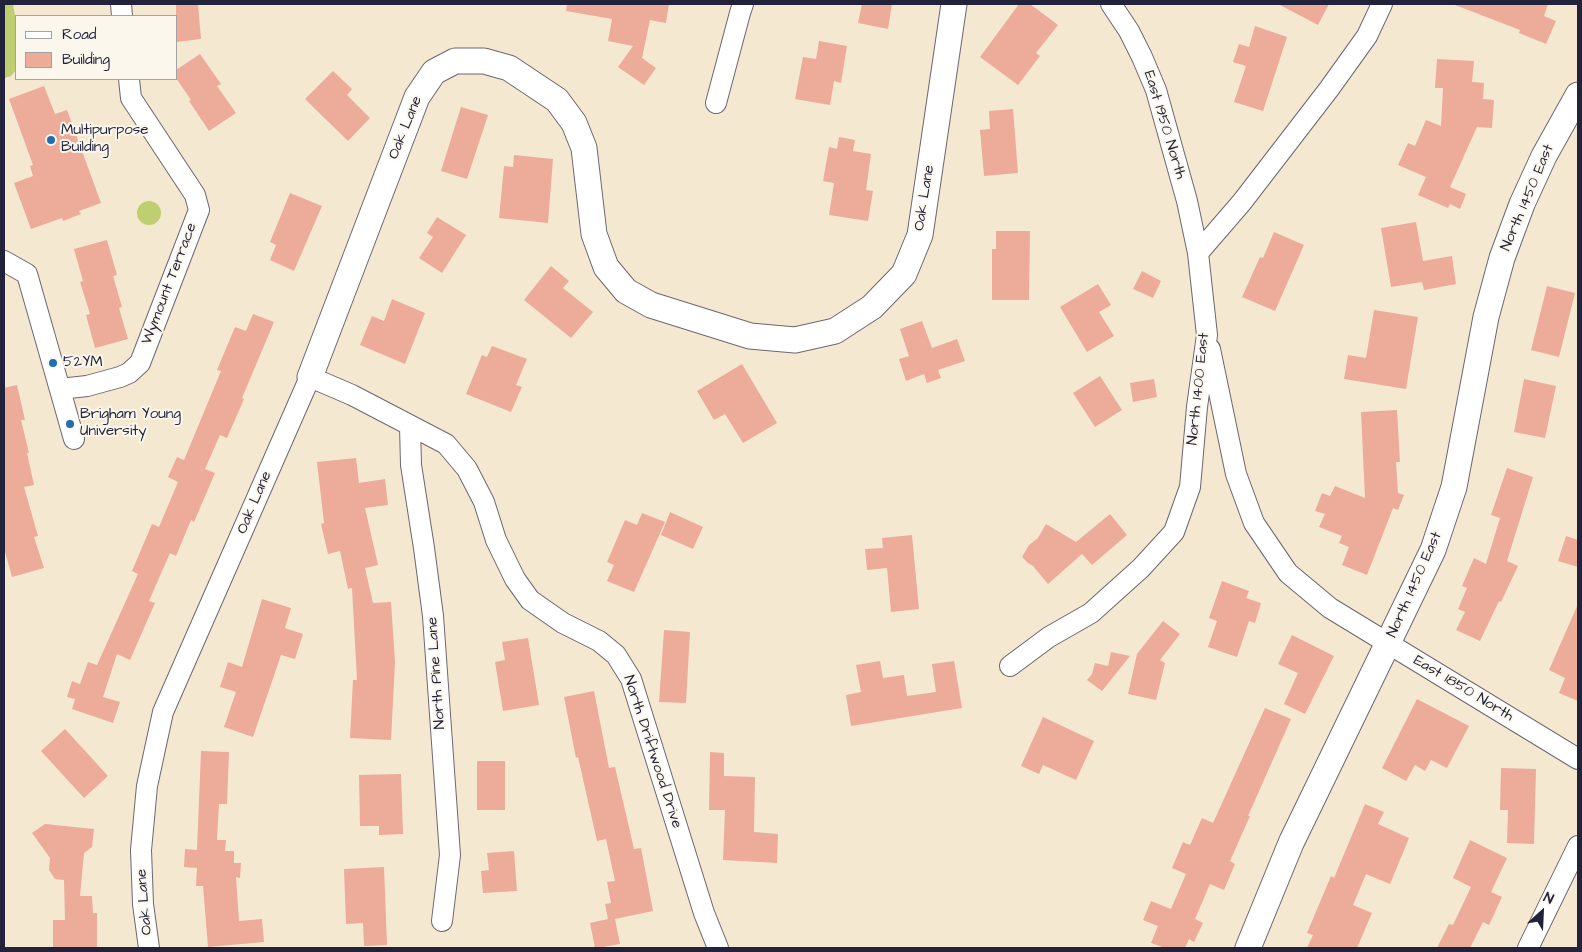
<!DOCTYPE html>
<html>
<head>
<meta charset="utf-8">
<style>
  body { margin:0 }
  #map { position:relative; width:1582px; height:952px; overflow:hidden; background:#f5e8d1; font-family:"Architects Daughter",sans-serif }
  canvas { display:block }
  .frame { position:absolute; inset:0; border:5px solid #22223b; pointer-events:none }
  .legend { position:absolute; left:15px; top:15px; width:162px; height:65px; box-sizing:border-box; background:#fbf7ec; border:1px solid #a4a2a5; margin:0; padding:6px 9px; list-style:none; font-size:15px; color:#22223b }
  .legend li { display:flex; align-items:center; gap:10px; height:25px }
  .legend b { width:25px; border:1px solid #a4a2a5 }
  .north { position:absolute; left:1517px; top:887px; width:50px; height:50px; -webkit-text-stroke:4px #fbf7ec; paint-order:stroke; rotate:25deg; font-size:14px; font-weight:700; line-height:20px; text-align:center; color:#22223b }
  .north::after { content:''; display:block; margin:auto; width:18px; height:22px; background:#22223b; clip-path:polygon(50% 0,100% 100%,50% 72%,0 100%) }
</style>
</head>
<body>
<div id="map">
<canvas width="1582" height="952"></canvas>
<div class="frame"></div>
<ul class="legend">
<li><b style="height:6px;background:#fff"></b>Road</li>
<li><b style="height:14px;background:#edab9a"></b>Building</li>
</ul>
<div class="north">N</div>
</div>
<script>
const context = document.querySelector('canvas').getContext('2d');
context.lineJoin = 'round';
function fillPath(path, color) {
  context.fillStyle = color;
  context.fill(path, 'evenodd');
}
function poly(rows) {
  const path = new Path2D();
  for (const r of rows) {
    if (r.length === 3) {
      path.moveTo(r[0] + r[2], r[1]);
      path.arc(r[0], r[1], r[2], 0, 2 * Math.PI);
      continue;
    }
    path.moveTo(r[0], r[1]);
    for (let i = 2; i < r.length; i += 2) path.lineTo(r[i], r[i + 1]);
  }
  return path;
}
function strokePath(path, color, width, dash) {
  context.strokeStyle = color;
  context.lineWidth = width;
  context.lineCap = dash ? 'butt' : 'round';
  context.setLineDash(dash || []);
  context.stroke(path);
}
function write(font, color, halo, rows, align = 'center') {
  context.font = font + ' "Architects Daughter",sans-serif';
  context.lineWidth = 4;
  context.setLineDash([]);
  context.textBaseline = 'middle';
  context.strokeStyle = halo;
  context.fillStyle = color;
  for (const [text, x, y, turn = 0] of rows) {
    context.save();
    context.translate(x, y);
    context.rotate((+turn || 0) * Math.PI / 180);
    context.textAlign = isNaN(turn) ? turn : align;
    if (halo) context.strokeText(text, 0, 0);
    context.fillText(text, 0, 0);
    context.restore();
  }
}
fillPath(poly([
  [4,4,13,4,16,21,16,70,11,76,4,78],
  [149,213,12]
]), '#bfce70');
fillPath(poly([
  [176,4,198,4,201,39,176,42],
  [567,4,669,4,666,23,650,20,642,58,656,68,644,85,618,67,633,46,608,41,612,19,566,11],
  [862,4,892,4,888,29,858,23],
  [1019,4,1030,4,1058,25,1036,53,1040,56,1018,85,980,57],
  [1278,4,1329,4,1318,25],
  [1455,4,1548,4,1544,16,1556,21,1546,44,1519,33,1520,30,1455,5],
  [1255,26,1287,37,1263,111,1234,102,1246,66,1233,62,1239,44,1249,47],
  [819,41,847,46,841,83,834,81,830,105,795,99,803,57,816,59],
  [200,54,221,84,217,86,236,113,209,131,189,101,191,100,176,78,176,70],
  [1437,59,1474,61,1472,82,1484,83,1483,99,1494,100,1492,128,1477,127,1450,187,1466,194,1460,209,1450,204,1448,208,1418,195,1426,177,1398,165,1408,143,1415,146,1426,120,1441,126,1443,88,1435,88],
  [333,71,352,89,347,95,370,118,348,141,305,99],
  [44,86,55,114,67,110,101,203,79,211,81,214,63,221,62,218,31,229,14,183,33,176,30,166,33,165,9,99],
  [461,107,488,115,467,179,441,171],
  [1013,109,1018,173,984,176,980,130,990,129,989,111],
  [839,137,855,140,853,151,871,154,866,190,873,191,868,221,829,215,834,183,823,181,829,147,837,149],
  [514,155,553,159,548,223,499,218,504,166,513,167],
  [290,193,322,206,294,271,270,260,276,245,270,242],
  [437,217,466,235,442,273,419,258,433,237,427,233],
  [1416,222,1423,261,1452,256,1456,284,1424,290,1422,282,1391,287,1381,228],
  [996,231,1030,231,1029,300,992,300,992,249,996,249],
  [1274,232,1304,245,1275,311,1242,297,1260,257,1263,258],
  [107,240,117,275,113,276,122,307,119,308,128,339,95,348,86,315,90,314,80,282,83,281,74,249],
  [551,266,569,281,563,288,593,312,571,338,524,300],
  [1142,271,1161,281,1153,298,1133,289],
  [1098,284,1111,305,1099,312,1114,336,1087,352,1060,307],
  [1547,286,1575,293,1559,357,1531,350],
  [392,299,425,313,405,364,360,345,372,316,384,321],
  [1374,310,1418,317,1406,389,1344,379,1348,355,1366,358],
  [253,314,274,322,242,398,244,399,227,438,220,435,205,469,215,473,194,522,191,520,176,556,170,553,149,601,155,603,130,660,117,654,103,697,120,702,113,723,72,709,75,699,67,697,72,681,80,684,88,662,97,665,138,574,132,571,152,524,159,527,178,482,168,477,177,457,184,460,221,371,217,370,235,327,246,331],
  [922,321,932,348,957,339,965,361,938,370,941,378,927,383,924,374,906,381,899,359,909,356,900,329],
  [492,346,527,359,516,385,522,387,511,412,466,394,482,355,487,357],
  [742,364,777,423,743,443,725,414,714,420,697,391],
  [1100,376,1122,410,1095,427,1073,393],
  [1154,379,1157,397,1133,402,1130,383],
  [1524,379,1556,386,1545,438,1514,432],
  [17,385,25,420,21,420,29,453,27,453,34,485,24,487,38,536,34,537,44,568,12,577,4,548,4,388],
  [1397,410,1400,462,1396,462,1398,493,1404,495,1398,510,1393,508,1367,575,1342,565,1349,547,1339,543,1342,536,1319,527,1325,514,1315,511,1322,493,1330,496,1335,486,1365,498,1361,412],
  [356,458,359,483,385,479,388,505,365,508,378,565,365,568,373,603,391,602,395,662,391,740,350,738,353,680,357,680,352,588,348,589,340,551,328,554,321,524,324,523,317,462],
  [1507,468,1533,477,1507,561,1518,566,1501,602,1499,601,1480,641,1456,630,1465,612,1458,609,1467,588,1462,586,1474,558,1486,564,1500,518,1491,515],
  [670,512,703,527,693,549,661,535],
  [642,513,665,522,634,592,607,581,614,565,607,562,625,520,637,525],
  [1110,514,1127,535,1092,565,1082,554,1048,584,1033,566,1028,563,1022,557,1029,545,1038,538,1046,524,1076,542],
  [912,535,919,609,891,612,887,568,867,570,865,549,883,548,882,538],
  [1566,536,1578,540,1578,567,1558,561],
  [1222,581,1249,591,1246,598,1261,603,1255,623,1249,621,1237,657,1208,647,1217,621,1209,618],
  [262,599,291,608,285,628,303,634,295,659,281,655,253,737,224,727,236,692,220,687,228,662,242,667],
  [1578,604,1578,701,1559,693,1565,678,1549,670],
  [1163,621,1180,634,1160,660,1165,663,1156,700,1128,694,1137,654],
  [664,630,690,632,686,703,659,702],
  [1292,635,1334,656,1305,714,1284,704,1298,673,1278,664],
  [528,638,539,705,503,711,495,662,505,660,502,642],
  [1111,652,1130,656,1102,691,1087,680,1092,674,1095,663,1108,666],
  [880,661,883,678,904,675,907,696,936,692,932,664,954,661,962,708,851,726,846,695,861,692,856,665],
  [594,691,609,768,615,767,634,849,641,848,653,911,615,919,620,944,597,948,595,948,590,923,608,919,605,904,611,903,607,882,615,881,606,839,597,841,578,757,576,758,564,697],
  [1417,699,1469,726,1447,768,1431,760,1425,771,1415,765,1406,781,1382,768],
  [1265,708,1291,719,1248,816,1250,816,1230,861,1235,864,1224,890,1210,884,1195,919,1203,923,1194,942,1189,939,1185,948,1165,948,1151,943,1158,926,1143,920,1151,901,1171,909,1186,874,1172,868,1183,842,1190,845,1202,818,1213,823],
  [1043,717,1094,741,1076,780,1043,765,1039,774,1021,766],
  [65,729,108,776,84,798,41,751],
  [201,751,229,752,227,804,219,804,217,840,226,840,225,851,234,851,234,863,241,863,240,878,236,877,239,921,262,919,264,942,208,947,203,886,196,886,197,868,184,867,185,849,197,850],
  [710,752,724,753,724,776,755,777,754,832,778,834,777,863,723,860,725,810,709,810],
  [477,761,505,761,505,810,477,810],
  [1501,768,1536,769,1534,844,1507,843,1508,810,1500,810],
  [401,774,403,834,379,835,379,826,360,826,359,775],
  [1365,804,1384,812,1378,824,1409,838,1390,884,1366,874,1353,905,1372,913,1357,948,1307,948,1313,935,1307,933,1331,876,1334,878],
  [45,824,94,829,92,847,84,853,80,896,92,896,93,913,97,913,97,948,53,948,53,920,65,920,64,880,55,879,49,870,50,858,32,833],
  [1470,840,1507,858,1491,892,1502,897,1489,925,1483,922,1470,948,1437,948,1449,924,1453,925,1471,887,1453,878],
  [514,851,517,891,483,893,481,871,489,870,487,853],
  [384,867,387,945,364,946,363,923,346,924,344,869]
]), '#edab9a');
const minor = poly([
  [121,4,122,16],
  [716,103,740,13,743,4],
  [1198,253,1242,202,1329,89,1367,36,1382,4],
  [4,261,27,274,74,439],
  [1210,349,1236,474,1254,523,1288,573,1330,608,1578,759],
  [60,389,87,386,120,377,129,373,140,363,199,210,195,195,131,98,129,79],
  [410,426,411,465,424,548,433,616,450,855,442,921],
  [1010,666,1049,637,1091,613,1141,568,1174,532,1190,487,1197,407,1207,335,1198,253,1187,201,1156,90,1142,57,1129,31,1111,4],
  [149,948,143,904,141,850,147,786,163,712,310,377,352,395,446,444,467,469,484,502,496,540,515,579,530,600,563,623,599,641,616,655,631,679,704,913,718,948],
  [1528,948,1578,846]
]);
const tertiary = poly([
  [310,377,417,97,434,72,455,61,484,61,509,68,557,100,574,123,584,148,594,234,606,267,626,291,651,305,750,336,795,340,835,331,872,307,904,274,920,235,954,4],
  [1248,948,1291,843,1433,550,1454,487,1486,317,1502,258,1522,204,1544,156,1578,95]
]);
strokePath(minor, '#6c6770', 22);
strokePath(tertiary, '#6c6770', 27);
strokePath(minor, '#fff', 20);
strokePath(tertiary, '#fff', 25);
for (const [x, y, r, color] of [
  [51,140,5,"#1f6fb2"],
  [53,363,5,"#1f6fb2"],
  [70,424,5,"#1f6fb2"]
]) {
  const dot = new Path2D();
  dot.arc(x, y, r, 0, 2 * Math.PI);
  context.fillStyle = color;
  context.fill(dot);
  strokePath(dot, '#fbf7ec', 2);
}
write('15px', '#22223b', '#fbf7ec', [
  ["East 1950 North",1164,125,73],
  ["Oak Lane",406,128,-68],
  ["Oak Lane",925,198,-81],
  ["North 1450 East",1528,198,-67],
  ["Wymount Terrace",170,284,-69],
  ["North 1400 East",1199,389,-84],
  ["Oak Lane",255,503,-67],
  ["North 1450 East",1415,585,-66],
  ["North Pine Lane",437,673,-94],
  ["East 1850 North",1463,689,31],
  ["North Driftwood Drive",652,752,72],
  ["Oak Lane",145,902,-95]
]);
write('15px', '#22223b', '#fbf7ec', [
  ["Multipurpose",61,131],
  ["Building",61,148],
  ["52YM",63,363],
  ["Brigham Young",80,415],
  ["University",80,432]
], 'left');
</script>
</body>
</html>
